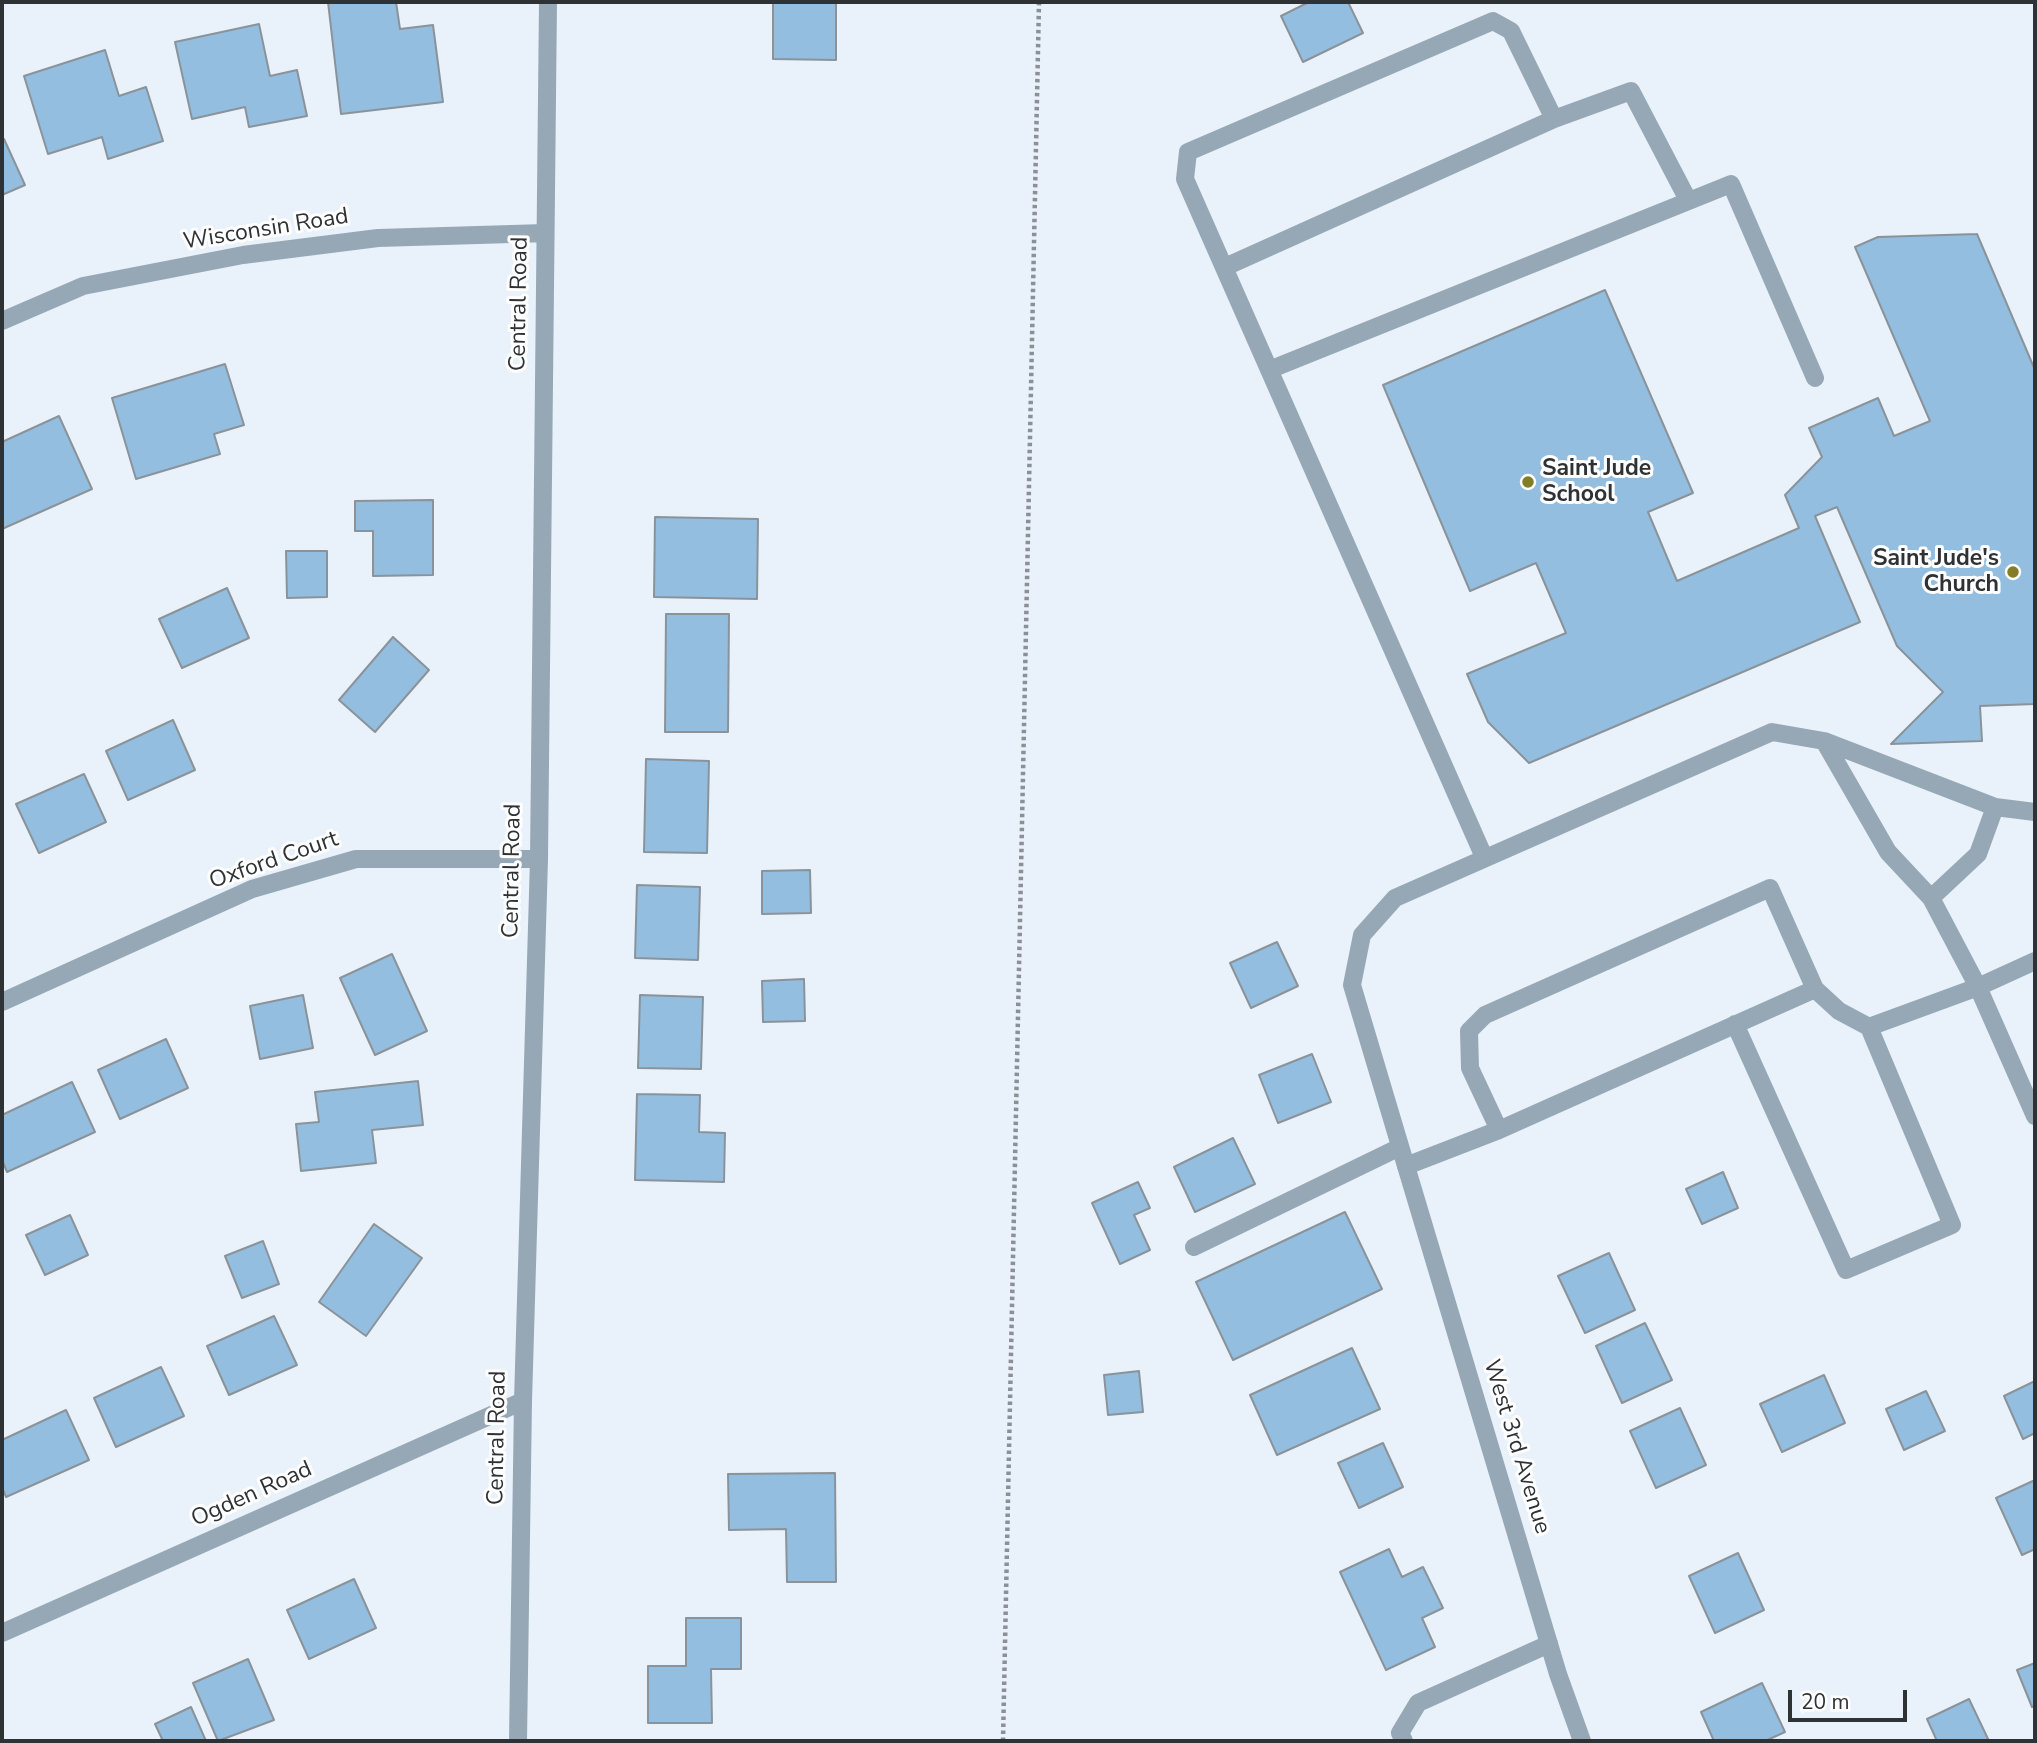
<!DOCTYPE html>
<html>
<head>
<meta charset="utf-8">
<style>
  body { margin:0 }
  #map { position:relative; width:2037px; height:1743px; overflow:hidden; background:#e9f2fa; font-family:"Nunito Sans",sans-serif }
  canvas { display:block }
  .frame { position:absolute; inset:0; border:4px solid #2f3235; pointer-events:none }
  .scale { position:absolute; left:1788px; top:1690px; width:119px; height:32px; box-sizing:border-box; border:4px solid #2f3235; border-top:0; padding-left:9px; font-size:21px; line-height:24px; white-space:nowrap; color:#2f3235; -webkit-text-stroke:5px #fefefe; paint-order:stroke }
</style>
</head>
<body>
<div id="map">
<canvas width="2037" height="1743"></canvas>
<div class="frame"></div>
<div class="scale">20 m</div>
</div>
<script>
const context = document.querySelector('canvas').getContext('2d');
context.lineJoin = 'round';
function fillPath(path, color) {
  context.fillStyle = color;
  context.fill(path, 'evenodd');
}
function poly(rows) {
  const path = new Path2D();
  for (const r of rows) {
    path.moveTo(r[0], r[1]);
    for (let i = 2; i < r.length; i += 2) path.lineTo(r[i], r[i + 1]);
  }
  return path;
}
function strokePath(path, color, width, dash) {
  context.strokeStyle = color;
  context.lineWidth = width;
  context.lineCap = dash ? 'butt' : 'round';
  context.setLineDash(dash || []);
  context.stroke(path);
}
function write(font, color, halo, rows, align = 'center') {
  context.font = font + ' "Nunito Sans",sans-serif';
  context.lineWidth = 6;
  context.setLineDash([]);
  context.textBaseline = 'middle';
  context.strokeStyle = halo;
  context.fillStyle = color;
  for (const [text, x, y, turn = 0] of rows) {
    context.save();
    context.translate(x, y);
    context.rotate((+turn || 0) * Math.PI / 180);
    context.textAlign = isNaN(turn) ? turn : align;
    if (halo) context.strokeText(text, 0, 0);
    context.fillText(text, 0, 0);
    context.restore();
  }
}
const building = poly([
  [328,2,396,2,400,29,433,25,443,102,341,114,328,2],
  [773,2,836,2,836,60,773,59,773,2],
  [1309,2,1348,2,1363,33,1303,62,1281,16,1309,2],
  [259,24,270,76,297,70,307,116,249,127,245,107,192,119,175,42,259,24],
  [105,50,119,96,146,87,163,141,108,159,102,137,48,154,24,76,105,50],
  [4,139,25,185,2,195,2,140,4,139],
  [1977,234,2035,370,2035,704,1980,706,1982,741,1891,744,1943,692,1897,646,1837,507,1815,516,1860,622,1529,763,1488,722,1467,674,1566,633,1536,563,1470,591,1383,385,1605,290,1693,493,1648,512,1677,581,1799,528,1785,495,1822,457,1809,428,1878,398,1894,436,1930,421,1855,247,1878,237,1977,234],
  [225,364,244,425,214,434,220,454,136,479,112,398,225,364],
  [59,416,92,489,2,529,2,442,59,416],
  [433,500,433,575,373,576,373,531,355,531,355,501,433,500],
  [655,517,758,519,757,599,654,597,655,517],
  [286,551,327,551,327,597,287,598,286,551],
  [227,588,249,638,182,668,159,619,227,588],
  [666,614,729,614,728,732,665,732,666,614],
  [393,637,429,670,375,732,339,700,393,637],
  [173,720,195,770,128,800,106,751,173,720],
  [646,759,709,761,707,853,644,852,646,759],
  [84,774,106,822,39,853,16,804,84,774],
  [810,870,811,913,762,914,762,871,810,870],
  [637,885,700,887,698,960,635,958,637,885],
  [1277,942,1298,986,1251,1008,1230,963,1277,942],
  [392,954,427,1031,375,1055,340,978,392,954],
  [804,979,805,1021,763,1022,762,981,804,979],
  [303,995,313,1048,260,1059,250,1006,303,995],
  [640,995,703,997,701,1069,638,1068,640,995],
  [166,1039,188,1088,120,1119,98,1070,166,1039],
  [1312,1054,1331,1102,1278,1123,1259,1075,1312,1054],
  [418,1081,423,1125,372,1130,376,1163,301,1171,296,1124,319,1122,315,1092,418,1081],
  [72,1082,95,1132,7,1172,2,1160,2,1115,72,1082],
  [637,1094,700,1095,699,1132,725,1133,724,1182,635,1180,637,1094],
  [1233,1138,1255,1184,1195,1212,1174,1167,1233,1138],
  [1723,1172,1738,1208,1702,1224,1686,1189,1723,1172],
  [1138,1182,1150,1208,1134,1215,1150,1250,1120,1264,1092,1203,1138,1182],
  [1345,1212,1382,1289,1233,1360,1196,1282,1345,1212],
  [70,1215,88,1255,45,1275,26,1235,70,1215],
  [374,1224,422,1258,366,1336,319,1302,374,1224],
  [263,1241,279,1284,242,1298,225,1256,263,1241],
  [1609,1253,1635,1310,1585,1333,1558,1276,1609,1253],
  [274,1316,297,1365,229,1395,207,1346,274,1316],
  [1645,1323,1672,1380,1622,1403,1596,1346,1645,1323],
  [1352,1348,1380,1409,1277,1455,1250,1395,1352,1348],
  [161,1367,184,1416,116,1447,94,1398,161,1367],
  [1139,1371,1143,1412,1108,1415,1104,1375,1139,1371],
  [1824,1375,1845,1423,1782,1452,1760,1404,1824,1375],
  [2035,1381,2035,1433,2023,1439,2004,1396,2035,1381],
  [1926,1391,1945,1431,1904,1450,1886,1409,1926,1391],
  [1680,1408,1706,1465,1656,1488,1630,1431,1680,1408],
  [66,1410,89,1460,6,1497,2,1487,2,1440,66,1410],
  [1383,1443,1403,1487,1359,1508,1338,1463,1383,1443],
  [835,1473,836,1582,787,1582,786,1529,729,1530,728,1474,835,1473],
  [2035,1480,2035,1549,2022,1555,1996,1498,2035,1480],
  [1389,1549,1402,1577,1423,1567,1443,1608,1422,1618,1435,1647,1386,1670,1340,1572,1389,1549],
  [1738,1553,1764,1610,1715,1633,1689,1576,1738,1553],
  [354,1579,376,1628,309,1659,287,1610,354,1579],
  [686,1618,741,1618,741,1669,711,1669,712,1723,648,1723,648,1666,686,1666,686,1618],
  [248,1659,274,1720,218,1741,193,1683,248,1659],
  [2035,1663,2035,1706,2032,1707,2017,1670,2035,1663],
  [1762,1683,1785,1732,1765,1741,1714,1741,1701,1712,1762,1683],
  [1969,1699,1989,1741,1937,1741,1927,1719,1969,1699],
  [191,1707,206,1741,163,1741,155,1724,191,1707]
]);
fillPath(building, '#94bedf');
strokePath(building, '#8a939a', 2);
strokePath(poly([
  [1003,1741,1039,2]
]), '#8a9096', 4.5, [3.5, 3.5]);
strokePath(poly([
  [1225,267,1554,119],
  [1269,370,1731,184,1815,378],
  [1824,741,1888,852,1931,898,1978,987,2035,1116],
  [2035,812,1995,807,1824,741,1772,732,1395,898,1362,935,1352,985,1406,1166,1499,1130,1815,989,1839,1011,1869,1027,1978,987,2035,961],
  [1484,857,1185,179,1188,152,1493,21,1511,31,1554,119,1631,91,1688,200],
  [1931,898,1978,854,1995,807],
  [1735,1024,1846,1270,1952,1225,1869,1027],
  [1499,1130,1470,1068,1469,1031,1485,1015,1770,888,1815,989],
  [1194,1247,1400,1147],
  [1404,1741,1400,1733,1418,1703,1549,1644]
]), '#96a8b6', 18);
strokePath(poly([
  [2,321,83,286,243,255,378,238,545,233],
  [2,1002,252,889,356,859,539,859],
  [1406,1166,1558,1674,1582,1741],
  [2,1633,523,1401],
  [518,1741,523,1401,539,859,548,2]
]), '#96a8b6', 18);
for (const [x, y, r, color] of [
  [1528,482,7,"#837e25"],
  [2013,572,7,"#837e25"]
]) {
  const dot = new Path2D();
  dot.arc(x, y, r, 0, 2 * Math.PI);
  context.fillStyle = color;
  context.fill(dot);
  strokePath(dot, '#fefefe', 2.5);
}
write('23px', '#2f3235', '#fefefe', [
  ["Wisconsin Road",266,230,-9],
  ["Central Road",520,304,-89],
  ["Oxford Court",274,861,-19],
  ["Central Road",513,871,-89],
  ["Central Road",498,1438,-89],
  ["West 3rd Avenue",1516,1447,73],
  ["Ogden Road",252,1495,-24]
]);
write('bold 23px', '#2f3235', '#fefefe', [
  ["Saint Jude",1542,469],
  ["School",1542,495],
  ["Saint Jude's",1999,559,"right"],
  ["Church",1999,585,"right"]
], 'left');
</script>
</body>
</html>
